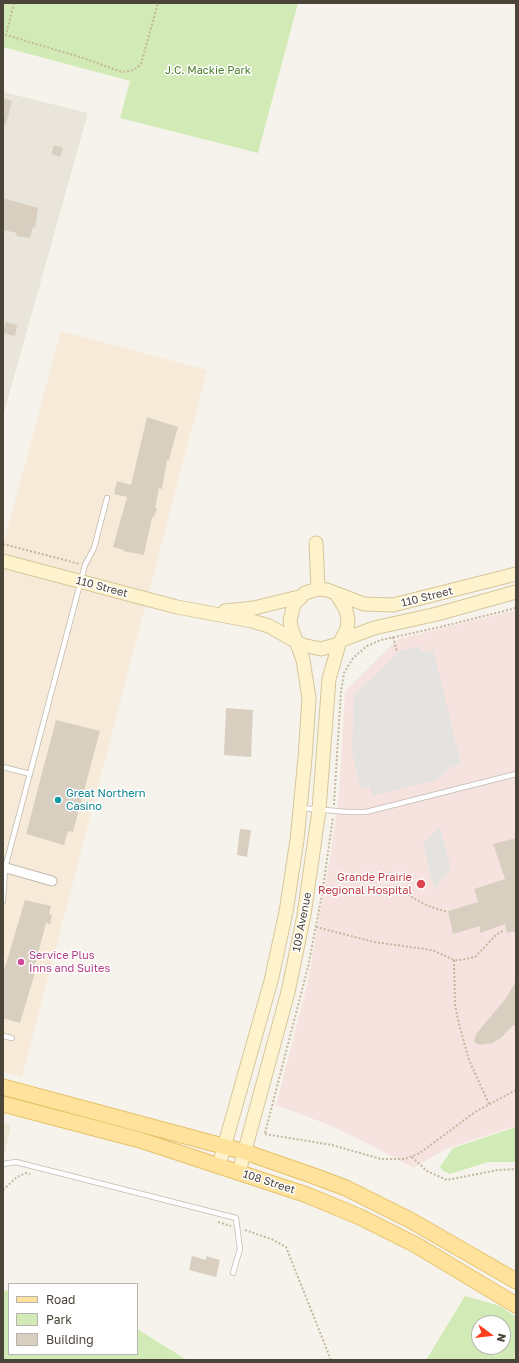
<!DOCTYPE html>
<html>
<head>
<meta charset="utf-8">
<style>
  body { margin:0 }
  #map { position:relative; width:519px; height:1363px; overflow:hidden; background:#f6f3ec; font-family:"Golos Text",sans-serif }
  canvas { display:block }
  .frame { position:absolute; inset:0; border:4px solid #4b4439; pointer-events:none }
  .legend { position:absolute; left:8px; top:1283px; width:130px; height:72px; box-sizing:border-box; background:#fff; border:1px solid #b7b4b0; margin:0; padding:5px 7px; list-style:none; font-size:12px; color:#4b4439 }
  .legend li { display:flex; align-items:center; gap:8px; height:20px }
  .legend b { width:20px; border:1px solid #b7b4b0 }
  .north { position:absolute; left:471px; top:1315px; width:40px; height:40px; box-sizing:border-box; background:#fff; border:1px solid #b7b4b0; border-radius:50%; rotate:105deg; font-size:11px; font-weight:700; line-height:16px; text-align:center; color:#4b4439 }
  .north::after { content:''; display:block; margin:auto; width:14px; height:18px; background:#fc3f1d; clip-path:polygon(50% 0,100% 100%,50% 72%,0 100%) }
</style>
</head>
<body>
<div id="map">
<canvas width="519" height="1363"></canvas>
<div class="frame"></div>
<ul class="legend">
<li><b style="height:5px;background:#ffe39c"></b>Road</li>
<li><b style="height:11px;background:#d2eab5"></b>Park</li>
<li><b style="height:11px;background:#d8cfc1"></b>Building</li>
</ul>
<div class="north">N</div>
</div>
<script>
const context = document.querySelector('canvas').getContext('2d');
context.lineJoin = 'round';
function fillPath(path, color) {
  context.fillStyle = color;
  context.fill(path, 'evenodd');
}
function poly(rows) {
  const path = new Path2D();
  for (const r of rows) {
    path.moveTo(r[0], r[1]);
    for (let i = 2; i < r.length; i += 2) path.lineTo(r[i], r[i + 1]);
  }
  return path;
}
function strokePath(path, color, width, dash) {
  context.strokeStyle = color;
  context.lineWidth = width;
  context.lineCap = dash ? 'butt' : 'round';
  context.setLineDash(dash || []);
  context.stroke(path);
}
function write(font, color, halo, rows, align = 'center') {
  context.font = font + ' "Golos Text",sans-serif';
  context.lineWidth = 3;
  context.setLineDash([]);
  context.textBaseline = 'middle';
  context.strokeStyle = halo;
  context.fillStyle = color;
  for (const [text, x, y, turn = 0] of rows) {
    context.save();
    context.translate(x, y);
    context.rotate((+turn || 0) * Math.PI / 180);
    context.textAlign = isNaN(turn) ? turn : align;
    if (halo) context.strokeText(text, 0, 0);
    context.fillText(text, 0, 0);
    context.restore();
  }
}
fillPath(poly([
  [3,92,88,113,3,416]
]), '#eae5da');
fillPath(poly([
  [61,331,207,370,22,1077,3,1072,3,545]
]), '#f7ead8');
fillPath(poly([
  [3,1123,11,1125,3,1161]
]), '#efe8d6');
fillPath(poly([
  [516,610,516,1126,448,1148,413,1168,365,1142,324,1123,276,1105,307,985,331,852,339,795,345,691,398,639]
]), '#f6e3e0');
fillPath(poly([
  [3,3,298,3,258,153,120,118,130,81,3,47],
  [516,1127,516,1162,488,1162,450,1174,443,1171,440,1167,453,1148],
  [3,1290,9,1291,9,1354,137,1354,137,1329,187,1360,3,1360],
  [465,1296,500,1306,516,1317,516,1360,426,1360],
  [479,1323,503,1323,503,1347,479,1347]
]), '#d2eab5');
fillPath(poly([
  [420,646,422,653,433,650,461,764,452,767,436,780,372,796,370,786,361,788,352,753,354,695,400,651],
  [440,827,451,868,434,889,423,843]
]), '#e5e3e0');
fillPath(poly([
  [3,98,12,101,6,124,3,124],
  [54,145,63,148,60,157,51,154],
  [3,198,38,208,35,228,33,227,30,238,16,236,17,233,3,230],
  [6,322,17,325,15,336,3,333],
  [147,417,178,427,169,460,167,460,162,489,159,488,155,508,157,508,154,517,152,517,144,555,123,551,124,550,113,547,127,497,114,494,117,481,131,485],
  [226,708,253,710,251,757,224,755],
  [56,720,100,731,73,832,68,831,64,845,26,834],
  [240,829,251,830,247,857,237,855],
  [516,838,516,931,507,933,505,924,480,933,480,926,453,934,448,911,478,902,474,889,505,879,493,844],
  [25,900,51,906,49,914,52,915,50,924,46,923,35,965,37,966,20,1023,3,1018,3,974],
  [516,981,516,1027,513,1025,501,1038,492,1043,480,1045,474,1042,476,1034,506,998],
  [192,1256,206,1260,206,1256,220,1260,216,1277,189,1270]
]), '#d8cfc1');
const lane = poly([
  [3,767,30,774],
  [301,808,348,812,366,812,516,774],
  [3,901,5,868,85,565,94,548,107,498],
  [3,1036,12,1038],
  [3,1164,16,1162,236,1218,240,1249,233,1273]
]);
const street = poly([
  [3,867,52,881]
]);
const secondary = poly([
  [316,543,318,589],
  [3,561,177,607,252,621,269,626,302,645,321,649,339,644,347,629,348,620,346,610,337,595],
  [225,611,254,608,299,597],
  [342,640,374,628,437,614,516,592],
  [219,1165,271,981,286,912,297,840,305,758,309,698,303,660,291,627,290,620,294,604,305,593,318,589,327,590,364,604,393,605,516,574],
  [239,1172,288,992,304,915,319,810,329,679,339,644]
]);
const primary = poly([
  [3,1087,245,1152,314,1176,346,1188,410,1220,516,1281],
  [3,1104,140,1140,307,1195,360,1217,416,1245,516,1305]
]);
strokePath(lane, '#c2bbae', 6);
strokePath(street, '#c2bbae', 11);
strokePath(secondary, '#d6c79b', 15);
strokePath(primary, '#e6c16a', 17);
strokePath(poly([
  [14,3,6,35,83,58,122,72,134,70,141,64,158,3],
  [3,544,80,564],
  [393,637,397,652],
  [334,805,341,691,344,673,353,658,367,646,381,640,440,627,516,608],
  [397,889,428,906,447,912],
  [316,927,374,942,432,950,454,960,460,960,475,957,496,935,504,930],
  [454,960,455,1005,459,1024,469,1060,489,1104],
  [265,1133,308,967,322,895,333,817],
  [265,1134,332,1145,381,1159,405,1159,420,1153,475,1112,516,1090],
  [412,1157,427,1171,447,1180,498,1170,516,1169],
  [3,1190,17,1177,26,1173,30,1174],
  [218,1222,231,1226],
  [245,1230,271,1239,286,1247,331,1360]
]), '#c4b79f', 2, [2, 2]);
strokePath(lane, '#fff', 4.5);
strokePath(street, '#fff', 9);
strokePath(secondary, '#fff3cd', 13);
strokePath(primary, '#ffe39c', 15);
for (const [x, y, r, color] of [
  [58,800,4,"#0f9aa8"],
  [421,884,5,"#e0444e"],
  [21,962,4,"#d1479c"]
]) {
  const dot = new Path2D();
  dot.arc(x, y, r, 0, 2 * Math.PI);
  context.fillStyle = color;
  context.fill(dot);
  strokePath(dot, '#fff', 1.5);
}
write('11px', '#4a7f2a', '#fff', [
  ["J.C. Mackie Park",208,71]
]);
write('11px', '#4b4439', '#fff', [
  ["110 Street",102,587,15],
  ["110 Street",427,597,-14],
  ["109 Avenue",302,922,-79],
  ["108 Street",269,1182,18]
]);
write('11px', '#0d838f', '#fff', [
  ["Great Northern",66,794],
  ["Casino",66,807]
], 'left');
write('11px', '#be3a42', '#fff', [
  ["Grande Prairie",412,878],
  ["Regional Hospital",412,891]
], 'right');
write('11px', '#b23c85', '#fff', [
  ["Service Plus",29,956],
  ["Inns and Suites",29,969]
], 'left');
</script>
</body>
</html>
